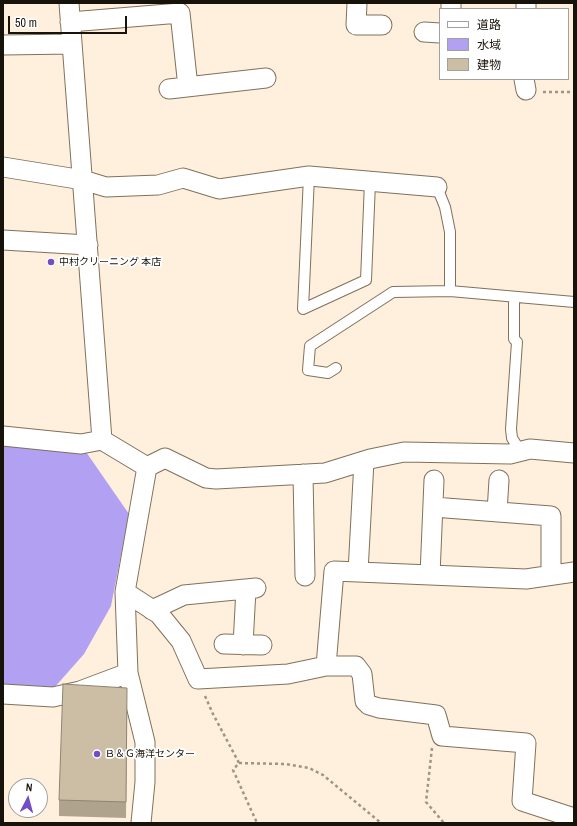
<!DOCTYPE html>
<html>
<head>
<meta charset="utf-8">
<style>
  body { margin:0 }
  #map { position:relative; width:577px; height:826px; overflow:hidden; background:#fef0dd; font-family:"Archivo Narrow","Noto Sans JP",sans-serif }
  canvas { display:block }
  .frame { position:absolute; inset:0; border:4px solid #18130a; pointer-events:none }
  .legend { position:absolute; left:439px; top:8px; width:130px; height:72px; box-sizing:border-box; background:#fff; border:1px solid #a3a19d; margin:0; padding:5px 7px; list-style:none; font-size:12px; color:#18130a }
  .legend li { display:flex; align-items:center; gap:8px; height:20px }
  .legend b { width:20px; border:1px solid #a3a19d }
  .north { position:absolute; left:8px; top:778px; width:40px; height:40px; box-sizing:border-box; background:#fff; border:1px solid #a3a19d; border-radius:50%; rotate:6deg; font-size:11px; font-weight:700; line-height:16px; text-align:center; color:#18130a }
  .north::after { content:''; display:block; margin:auto; width:14px; height:18px; background:#734dc6; clip-path:polygon(50% 0,100% 100%,50% 72%,0 100%) }
  .scale { position:absolute; left:8px; top:16px; width:119px; height:18px; box-sizing:border-box; border:2px solid #18130a; border-top:0; padding-left:5px; font-size:12px; line-height:14px; white-space:nowrap; color:#18130a; -webkit-text-stroke:3px #fff; paint-order:stroke }
</style>
</head>
<body>
<div id="map">
<canvas width="577" height="826"></canvas>
<div class="frame"></div>
<ul class="legend">
<li><b style="height:5px;background:#fff"></b>道路</li>
<li><b style="height:11px;background:#b2a0f2"></b>水域</li>
<li><b style="height:11px;background:#ccbda5"></b>建物</li>
</ul>
<div class="north">N</div>
<div class="scale">50 m</div>
</div>
<script>
const context = document.querySelector('canvas').getContext('2d');
context.lineJoin = 'round';
function fillPath(path, color) {
  context.fillStyle = color;
  context.fill(path, 'evenodd');
}
function poly(rows) {
  const path = new Path2D();
  for (const r of rows) {
    path.moveTo(r[0], r[1]);
    for (let i = 2; i < r.length; i += 2) path.lineTo(r[i], r[i + 1]);
  }
  return path;
}
function strokePath(path, color, width, dash) {
  context.strokeStyle = color;
  context.lineWidth = width;
  context.lineCap = dash ? 'butt' : 'round';
  context.setLineDash(dash || []);
  context.stroke(path);
}
function write(font, color, halo, rows, align = 'center') {
  context.font = font + ' "Archivo Narrow","Noto Sans JP",sans-serif';
  context.lineWidth = 3.5;
  context.setLineDash([]);
  context.textBaseline = 'middle';
  context.strokeStyle = halo;
  context.fillStyle = color;
  for (const [text, x, y, turn = 0] of rows) {
    context.save();
    context.translate(x, y);
    context.rotate((+turn || 0) * Math.PI / 180);
    context.textAlign = isNaN(turn) ? turn : align;
    if (halo) context.strokeText(text, 0, 0);
    context.fillText(text, 0, 0);
    context.restore();
  }
}
fillPath(poly([
  [3,443,84,449,129,514,111,606,84,654,54,688,3,685]
]), '#b2a0f2');
const lane = poly([
  [309,176,303,309,366,280,370,182],
  [437,187,445,207,450,232,450,291,574,302],
  [514,297,514,339,517,342,511,429,512,438,517,446,525,451],
  [336,368,328,373,308,370,310,346,393,292,450,291]
]);
const street = poly([
  [69,3,102,440,147,467,125,592,128,673,145,742,145,782,141,823],
  [357,3,356,25,382,25],
  [451,9,451,3],
  [526,9,526,3],
  [70,22,180,13,188,87],
  [424,32,440,33],
  [3,45,72,44],
  [524,79,526,90],
  [169,89,266,78],
  [3,167,83,180,106,187,158,185,183,178,219,189,309,176,437,187],
  [3,240,88,245],
  [3,436,81,444,102,440],
  [147,467,165,458,206,478,216,479,325,473,370,459,404,452,510,454,530,449,574,453],
  [303,474,305,576],
  [433,507,551,516,551,574],
  [497,512,499,480],
  [358,572,364,461],
  [430,575,434,480],
  [125,592,159,614,181,641,198,679,288,674,326,666,356,666,362,674,365,701,369,705,379,708,436,715,442,736,526,743,522,801,571,817,574,822],
  [152,610,184,595,256,588],
  [224,644,262,645],
  [243,645,246,589],
  [326,666,334,571,526,579,574,572],
  [3,694,53,697,80,691,128,673]
]);
strokePath(lane, '#80715c', 12);
strokePath(street, '#80715c', 21);
strokePath(poly([
  [543,92,574,92],
  [205,696,213,714,239,763,233,770,257,823],
  [432,748,426,802,444,823],
  [239,763,286,764,309,768,323,775,381,823]
]), '#9f9486', 2.5, [3, 3]);
strokePath(lane, '#fff', 10);
strokePath(street, '#fff', 19);
fillPath(poly([
  [127,704,126,818,59,816,59,800]
]), '#afa38e');
const building = poly([
  [63,684,127,688,126,802,59,800,63,684]
]);
fillPath(building, '#ccbda5');
strokePath(building, '#8f8474', 1);
for (const [x, y, r, color] of [
  [51,262,4,"#734dc6"],
  [97,754,4,"#734dc6"]
]) {
  const dot = new Path2D();
  dot.arc(x, y, r, 0, 2 * Math.PI);
  context.fillStyle = color;
  context.fill(dot);
  strokePath(dot, '#fff', 1.5);
}
write('10px', '#18130a', '#fff', [
  ["中村クリーニング 本店",59,262],
  ["Ｂ＆Ｇ海洋センター",105,754]
], 'left');
</script>
</body>
</html>
